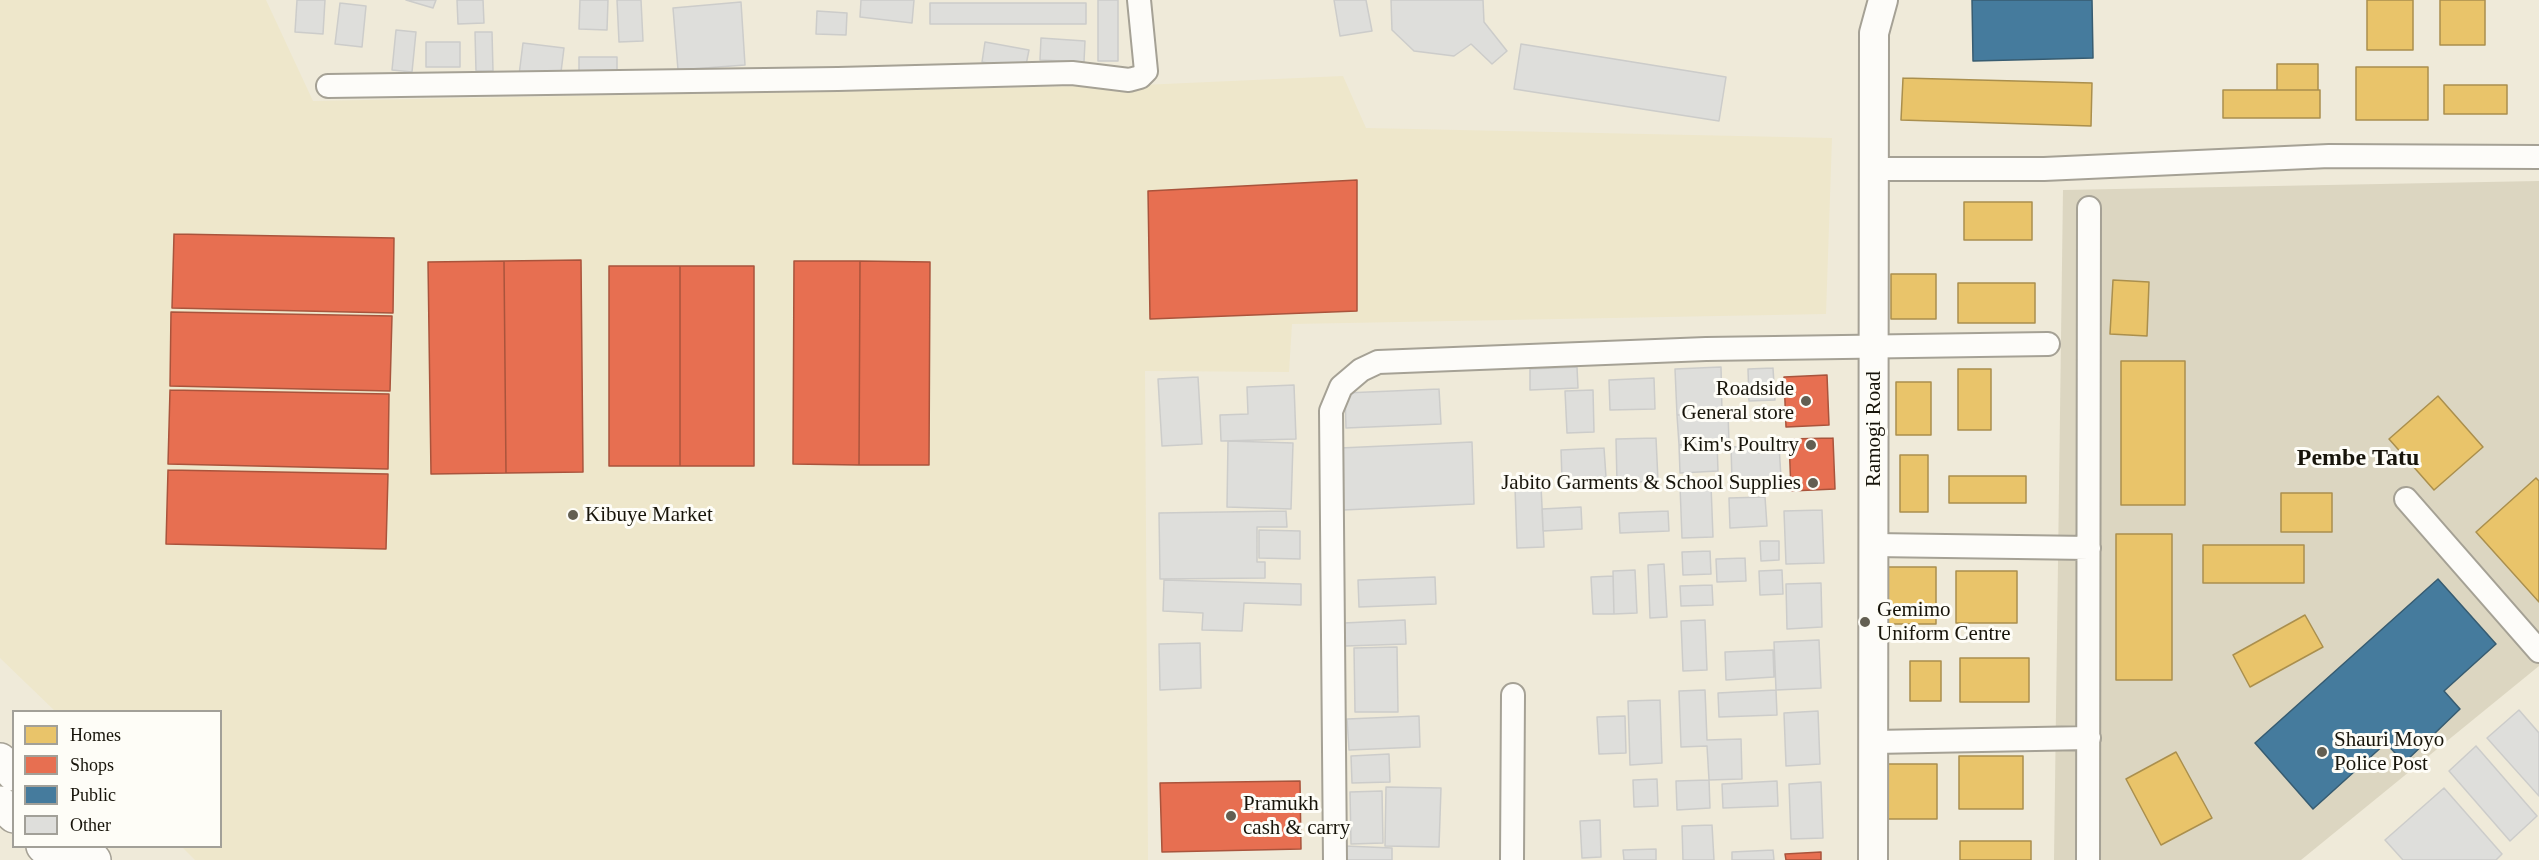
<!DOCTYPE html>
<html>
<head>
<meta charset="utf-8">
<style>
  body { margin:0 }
  #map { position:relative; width:2539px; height:860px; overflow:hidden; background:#efead9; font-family:Georgia,serif }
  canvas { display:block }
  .legend { position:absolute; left:12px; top:710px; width:210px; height:138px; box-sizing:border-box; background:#fefdf7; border:2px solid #a2a098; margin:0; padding:8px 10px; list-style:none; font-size:18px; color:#17140a }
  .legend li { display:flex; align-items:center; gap:12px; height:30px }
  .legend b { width:30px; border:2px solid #a2a098 }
</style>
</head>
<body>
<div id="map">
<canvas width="2539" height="860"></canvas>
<ul class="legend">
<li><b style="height:16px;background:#e9c46a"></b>Homes</li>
<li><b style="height:16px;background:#e76f51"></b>Shops</li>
<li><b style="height:16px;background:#457b9d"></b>Public</li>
<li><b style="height:16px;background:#dededb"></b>Other</li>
</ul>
</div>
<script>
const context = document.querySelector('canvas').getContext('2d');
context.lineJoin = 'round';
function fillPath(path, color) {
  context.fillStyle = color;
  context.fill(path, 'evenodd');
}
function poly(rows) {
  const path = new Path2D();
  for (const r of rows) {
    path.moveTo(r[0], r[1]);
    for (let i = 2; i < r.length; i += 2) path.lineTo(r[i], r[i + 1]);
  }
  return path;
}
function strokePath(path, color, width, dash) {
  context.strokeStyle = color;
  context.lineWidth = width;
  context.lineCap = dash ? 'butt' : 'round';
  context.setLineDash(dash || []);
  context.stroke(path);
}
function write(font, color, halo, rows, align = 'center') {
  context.font = font + ' Georgia,serif';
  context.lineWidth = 6;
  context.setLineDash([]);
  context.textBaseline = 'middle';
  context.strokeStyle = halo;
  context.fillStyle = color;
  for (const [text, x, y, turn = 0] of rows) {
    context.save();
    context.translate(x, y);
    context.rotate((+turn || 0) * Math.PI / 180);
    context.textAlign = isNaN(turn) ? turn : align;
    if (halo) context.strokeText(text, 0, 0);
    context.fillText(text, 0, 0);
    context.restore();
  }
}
fillPath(poly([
  [0,0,266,0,313,101,1142,85,1343,76,1366,128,1832,138,1826,314,1292,324,1289,372,1145,371,1148,860,195,860,182,847,220,846,220,712,55,711,0,658]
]), '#eee7cb');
fillPath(poly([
  [2539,181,2539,666,2301,860,2054,860,2063,190]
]), '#dcd6c1');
const homes = poly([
  [2367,0,2413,0,2413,50,2367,50,2367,0],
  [2440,0,2485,0,2485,45,2440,45,2440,0],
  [2277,64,2318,64,2318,90,2277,90,2277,64],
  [2356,67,2428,67,2428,120,2356,120,2356,67],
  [1903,78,2092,83,2091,126,1901,120,1903,78],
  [2444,85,2507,85,2507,114,2444,114,2444,85],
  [2223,90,2320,90,2320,118,2223,118,2223,90],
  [1964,202,2032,202,2032,240,1964,240,1964,202],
  [1891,274,1936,274,1936,319,1891,319,1891,274],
  [2113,280,2149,282,2147,336,2110,334,2113,280],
  [1958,283,2035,283,2035,323,1958,323,1958,283],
  [2121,361,2185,361,2185,505,2121,505,2121,361],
  [1958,369,1991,369,1991,430,1958,430,1958,369],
  [1896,382,1931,382,1931,435,1896,435,1896,382],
  [2438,396,2483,447,2434,490,2389,439,2438,396],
  [1900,455,1928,455,1928,512,1900,512,1900,455],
  [1949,476,2026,476,2026,503,1949,503,1949,476],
  [2536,478,2539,481,2539,602,2476,532,2536,478],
  [2281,493,2332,493,2332,532,2281,532,2281,493],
  [2116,534,2172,534,2172,680,2116,680,2116,534],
  [2203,545,2304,545,2304,583,2203,583,2203,545],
  [1888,567,1936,567,1936,624,1888,624,1888,567],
  [1956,571,2017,571,2017,623,1956,623,1956,571],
  [2305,615,2323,647,2250,687,2233,655,2305,615],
  [1960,658,2029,658,2029,702,1960,702,1960,658],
  [1910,661,1941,661,1941,701,1910,701,1910,661],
  [2176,752,2212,818,2161,845,2126,779,2176,752],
  [1959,756,2023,756,2023,809,1959,809,1959,756],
  [1886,764,1937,764,1937,819,1886,819,1886,764],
  [1960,841,2031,841,2031,860,1960,860,1960,841]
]);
fillPath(homes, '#e9c46a');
strokePath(homes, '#aa8f4d', 1.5);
const shops = poly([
  [1357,180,1357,311,1150,319,1148,191,1357,180],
  [174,234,394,238,393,313,172,308,174,234],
  [581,260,583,472,506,473,504,261,581,260],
  [504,261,506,473,431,474,428,262,504,261],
  [794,261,860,261,859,465,793,464,794,261],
  [860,261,930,262,929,465,859,465,860,261],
  [609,266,680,266,680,466,609,466,609,266],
  [680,266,754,266,754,466,680,466,680,266],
  [171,312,392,316,390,391,170,386,171,312],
  [1827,375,1829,425,1786,427,1784,377,1827,375],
  [170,390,389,394,388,469,168,464,170,390],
  [1833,438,1835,489,1791,491,1789,439,1833,438],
  [168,470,388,474,386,549,166,544,168,470],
  [1300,781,1301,849,1162,852,1160,783,1300,781],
  [1821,852,1821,860,1786,860,1785,854,1821,852]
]);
fillPath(shops, '#e76f51');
strokePath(shops, '#a9543c', 1.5);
const public = poly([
  [1972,0,2092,0,2093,58,1973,61,1972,0],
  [2438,579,2496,644,2444,691,2460,709,2404,763,2386,743,2313,809,2255,743,2438,579]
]);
fillPath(public, '#457b9d');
strokePath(public, '#375c71', 1.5);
const building = poly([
  [297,0,325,0,323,34,295,32,297,0],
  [406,0,436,0,433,8,406,0],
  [457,0,483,0,484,23,458,24,457,0],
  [580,0,608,0,607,30,579,29,580,0],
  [617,0,641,0,643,41,619,42,617,0],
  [861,0,914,0,912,23,860,17,861,0],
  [1098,0,1118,0,1118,61,1098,61,1098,0],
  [1334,0,1366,0,1372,31,1340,36,1334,0],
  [1391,0,1483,0,1484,22,1507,51,1492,64,1471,44,1454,56,1414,51,1392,30,1391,0],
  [741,2,745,65,678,70,673,8,741,2],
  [340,3,366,6,362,47,335,44,340,3],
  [930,3,1086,3,1086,24,930,24,930,3],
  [817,11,847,13,846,35,816,34,817,11],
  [396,30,416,32,412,72,392,70,396,30],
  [475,32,492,32,493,71,476,71,475,32],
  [1041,38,1085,41,1084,62,1040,60,1041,38],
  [426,42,460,42,460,67,426,67,426,42],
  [985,42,1029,50,1025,70,982,62,985,42],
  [523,43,564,48,560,80,519,75,523,43],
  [1521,44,1726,77,1719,121,1514,89,1521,44],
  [579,57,617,57,617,74,579,74,579,57],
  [1577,367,1578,388,1530,390,1530,369,1577,367],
  [1721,367,1722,413,1677,415,1675,369,1721,367],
  [1773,368,1775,400,1749,401,1748,369,1773,368],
  [1198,377,1202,444,1162,446,1158,379,1198,377],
  [1654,378,1655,409,1610,410,1609,380,1654,378],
  [1294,385,1296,439,1221,441,1220,415,1248,414,1247,387,1294,385],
  [1439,389,1441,424,1346,428,1345,393,1439,389],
  [1593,390,1594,432,1567,433,1565,391,1593,390],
  [1728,413,1729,443,1679,445,1677,415,1728,413],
  [1656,438,1658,481,1617,483,1616,439,1656,438],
  [1228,441,1293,443,1291,509,1227,507,1228,441],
  [1472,442,1474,504,1343,510,1340,448,1472,442],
  [1717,443,1718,471,1680,473,1679,445,1717,443],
  [1779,445,1781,478,1732,480,1731,447,1779,445],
  [1604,448,1606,477,1562,479,1561,450,1604,448],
  [1711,485,1713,537,1682,538,1680,486,1711,485],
  [1541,486,1544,547,1517,548,1515,487,1541,486],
  [1765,497,1767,526,1730,528,1729,498,1765,497],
  [1581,507,1582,529,1543,531,1542,509,1581,507],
  [1822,510,1824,563,1786,564,1784,511,1822,510],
  [1286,511,1287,527,1257,527,1257,562,1265,562,1265,578,1160,579,1159,513,1286,511],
  [1668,511,1669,531,1620,533,1619,513,1668,511],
  [1259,530,1300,531,1300,559,1259,558,1259,530],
  [1760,541,1779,541,1779,560,1761,561,1760,541],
  [1710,551,1711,574,1683,575,1682,552,1710,551],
  [1745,558,1746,581,1717,582,1716,559,1745,558],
  [1664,564,1667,617,1650,618,1648,565,1664,564],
  [1635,570,1637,613,1614,614,1613,571,1635,570],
  [1782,570,1783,594,1760,595,1759,571,1782,570],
  [1613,576,1614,614,1593,614,1591,577,1613,576],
  [1435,577,1436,604,1359,607,1358,580,1435,577],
  [1164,580,1301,584,1301,605,1244,603,1242,631,1202,630,1203,613,1163,611,1164,580],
  [1821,583,1822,627,1787,629,1786,584,1821,583],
  [1712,585,1713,605,1681,606,1680,586,1712,585],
  [1405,620,1406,644,1345,646,1344,623,1405,620],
  [1705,620,1707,670,1683,671,1681,621,1705,620],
  [1819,640,1821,688,1776,690,1774,642,1819,640],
  [1200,643,1201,688,1160,690,1159,644,1200,643],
  [1397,647,1398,712,1355,712,1354,648,1397,647],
  [1773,650,1774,677,1726,680,1725,652,1773,650],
  [1705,690,1707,740,1741,739,1742,779,1709,780,1707,746,1681,747,1679,691,1705,690],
  [1776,690,1777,715,1719,717,1718,693,1776,690],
  [1660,700,1662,763,1630,765,1628,701,1660,700],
  [2519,710,2539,733,2539,796,2487,738,2519,710],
  [1818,711,1820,764,1786,766,1784,713,1818,711],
  [1419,716,1420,747,1349,750,1347,719,1419,716],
  [1625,716,1626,753,1599,754,1597,717,1625,716],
  [2476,746,2537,816,2510,841,2449,771,2476,746],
  [1389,754,1390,782,1352,783,1351,756,1389,754],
  [1657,779,1658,806,1634,807,1633,780,1657,779],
  [1709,780,1710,808,1677,810,1676,781,1709,780],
  [1777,781,1778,806,1723,808,1722,784,1777,781],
  [1821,782,1823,838,1791,839,1789,784,1821,782],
  [1386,787,1441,788,1439,847,1385,846,1386,787],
  [2444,788,2502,854,2496,860,2403,860,2385,840,2444,788],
  [1382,791,1383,843,1351,844,1350,792,1382,791],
  [1600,820,1601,857,1582,858,1580,821,1600,820],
  [1712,825,1714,860,1683,860,1682,826,1712,825],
  [1345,846,1392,848,1392,860,1345,860,1345,846],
  [1656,849,1656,860,1624,860,1623,850,1656,849],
  [1773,850,1774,860,1732,860,1732,852,1773,850]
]);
fillPath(building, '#dededb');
strokePath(building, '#ccccca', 1.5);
const minor = poly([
  [328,86,838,79,1072,73,1129,80,1140,77,1146,71,1139,0],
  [1874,169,2044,169,2329,156,2539,157],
  [2406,499,2539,651],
  [1874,545,2089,548],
  [1874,742,2089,738],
  [1335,860,1331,411,1341,387,1361,370,1378,362,1706,349,2048,344],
  [1512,860,1513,695],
  [2088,860,2089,208]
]);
const tertiary = poly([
  [1873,860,1874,33,1883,0]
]);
const trunk = poly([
  [0,760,14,774],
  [0,803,14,816],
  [43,846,57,860],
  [81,846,94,860]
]);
strokePath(minor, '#a5a195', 26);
strokePath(tertiary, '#a5a195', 32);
strokePath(trunk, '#a5a195', 36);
strokePath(minor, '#fdfcf9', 22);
strokePath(tertiary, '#fdfcf9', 28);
strokePath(trunk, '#fdfcf9', 33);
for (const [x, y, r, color] of [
  [1806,401,6,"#635f52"],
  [1811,445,6,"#635f52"],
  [1813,483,6,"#635f52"],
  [573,515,6,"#635f52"],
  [1865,622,6,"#635f52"],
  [2322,752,6,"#635f52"],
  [1231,816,6,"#635f52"]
]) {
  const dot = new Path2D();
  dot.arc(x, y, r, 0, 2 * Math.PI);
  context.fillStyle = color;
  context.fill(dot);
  strokePath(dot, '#fefdf7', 2);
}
write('21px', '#17140a', '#fefdf7', [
  ["Roadside",1794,389,"right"],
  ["General store",1794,413,"right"],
  ["Kim's Poultry",1799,445,"right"],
  ["Jabito Garments & School Supplies",1801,483,"right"],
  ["Kibuye Market",585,515],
  ["Gemimo",1877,610],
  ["Uniform Centre",1877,634],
  ["Shauri Moyo",2334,740],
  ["Police Post",2334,764],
  ["Pramukh",1243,804],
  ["cash & carry",1243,828]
], 'left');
write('21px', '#17140a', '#fefdf7', [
  ["Ramogi Road",1874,429,-90]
]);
write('bold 24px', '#17140a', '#fefdf7', [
  ["Pembe Tatu",2358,459]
]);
</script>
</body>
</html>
